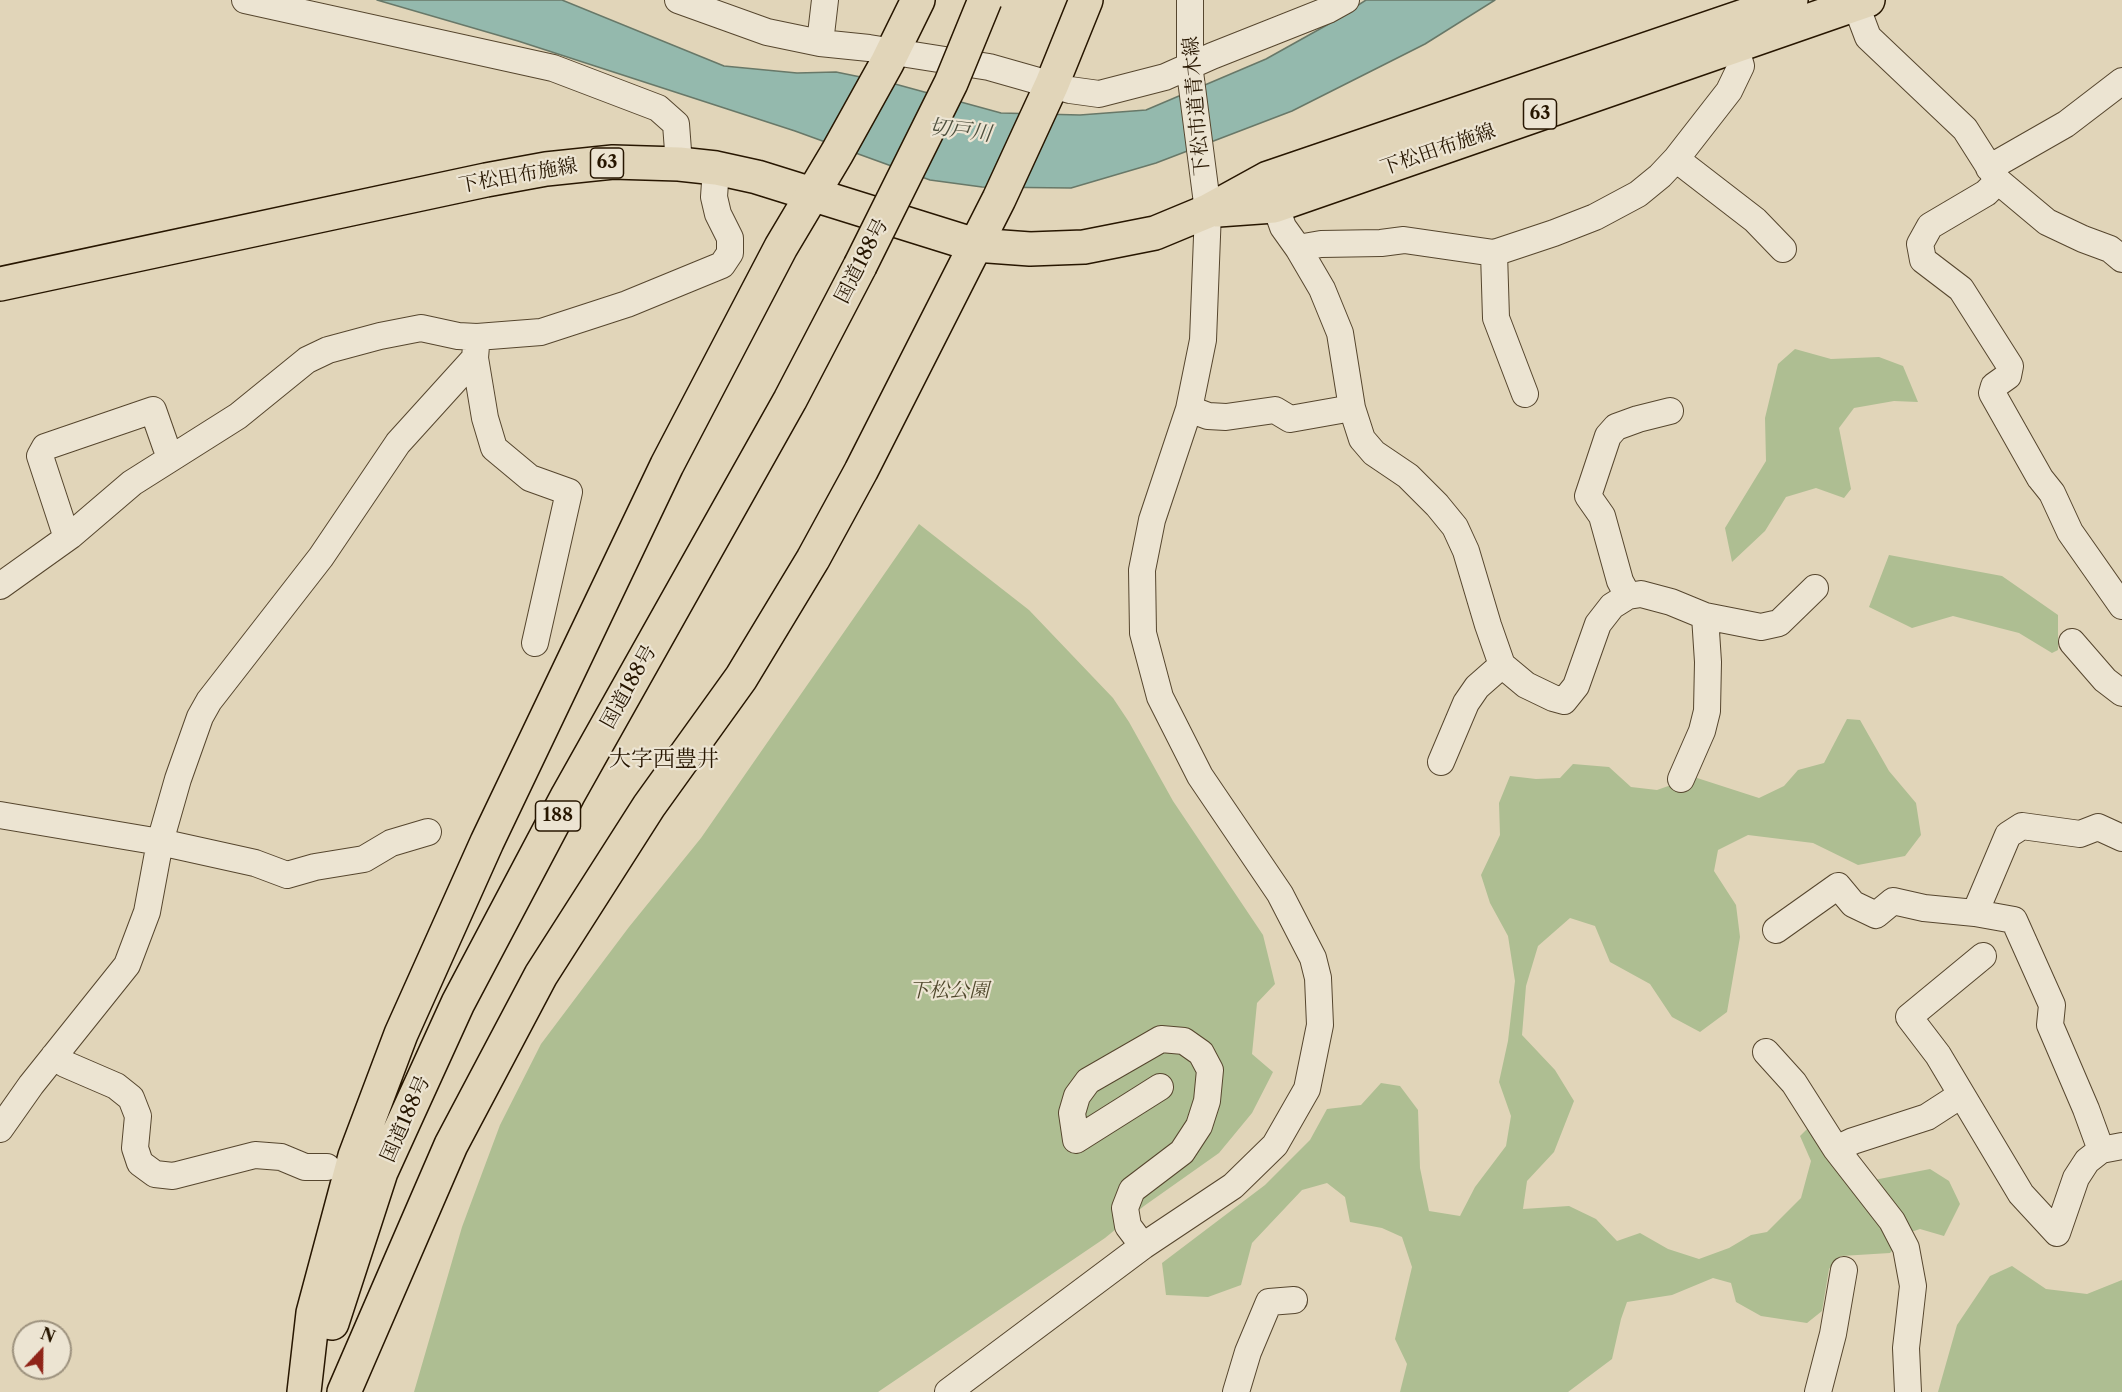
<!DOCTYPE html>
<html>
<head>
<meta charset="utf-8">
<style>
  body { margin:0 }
  #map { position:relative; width:2122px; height:1392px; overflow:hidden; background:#e1d5b9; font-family:"Libre Caslon Text",serif }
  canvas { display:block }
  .north { position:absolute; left:12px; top:1320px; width:60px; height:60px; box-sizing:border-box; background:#ece4d2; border:2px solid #9d927e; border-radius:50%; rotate:22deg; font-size:16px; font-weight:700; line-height:24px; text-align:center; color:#271600 }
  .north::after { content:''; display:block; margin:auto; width:21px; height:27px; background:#8f2418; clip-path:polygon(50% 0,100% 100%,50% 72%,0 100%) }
</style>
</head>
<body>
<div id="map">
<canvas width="2122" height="1392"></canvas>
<div class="north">N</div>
</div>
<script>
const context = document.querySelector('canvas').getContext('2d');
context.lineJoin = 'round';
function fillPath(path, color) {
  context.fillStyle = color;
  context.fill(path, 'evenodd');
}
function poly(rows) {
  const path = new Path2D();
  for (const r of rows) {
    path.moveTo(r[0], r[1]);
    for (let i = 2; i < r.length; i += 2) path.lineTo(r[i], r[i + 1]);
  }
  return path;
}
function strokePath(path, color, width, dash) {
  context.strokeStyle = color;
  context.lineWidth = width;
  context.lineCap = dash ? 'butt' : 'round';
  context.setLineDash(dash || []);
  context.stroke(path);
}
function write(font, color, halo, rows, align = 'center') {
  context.font = font + ' "Libre Caslon Text","Noto Serif JP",serif';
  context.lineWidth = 4.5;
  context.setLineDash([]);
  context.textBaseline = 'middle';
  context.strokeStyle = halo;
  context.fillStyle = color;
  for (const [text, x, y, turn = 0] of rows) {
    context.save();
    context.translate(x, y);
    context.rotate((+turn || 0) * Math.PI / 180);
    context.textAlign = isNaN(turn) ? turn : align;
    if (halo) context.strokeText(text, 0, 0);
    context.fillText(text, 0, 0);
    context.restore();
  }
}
fillPath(poly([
  [1795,349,1831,359,1879,357,1903,366,1918,402,1894,401,1854,408,1839,428,1851,489,1844,498,1816,488,1786,497,1765,531,1732,562,1725,528,1766,461,1765,418,1778,364],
  [919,524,1029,610,1113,698,1129,722,1173,801,1263,935,1275,984,1257,1003,1252,1054,1273,1072,1252,1113,1219,1153,1144,1206,1105,1238,878,1392,414,1392,462,1227,500,1125,541,1044,629,927,701,838],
  [1889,555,2002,576,2058,615,2058,650,2052,653,2019,633,1953,616,1912,628,1869,607],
  [1847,719,1860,720,1889,771,1916,803,1921,835,1905,856,1858,865,1813,843,1748,835,1718,850,1714,871,1736,905,1740,937,1727,1012,1700,1032,1672,1017,1650,984,1610,962,1595,926,1570,918,1538,946,1526,986,1522,1035,1555,1070,1574,1101,1554,1152,1527,1181,1523,1209,1569,1206,1596,1219,1617,1241,1640,1233,1668,1249,1699,1259,1729,1248,1751,1235,1767,1232,1801,1198,1811,1161,1800,1136,1809,1127,1874,1180,1930,1169,1949,1181,1960,1204,1944,1236,1920,1229,1908,1233,1890,1253,1841,1256,1829,1269,1822,1311,1807,1323,1761,1316,1736,1302,1731,1283,1713,1278,1672,1295,1627,1302,1621,1319,1612,1359,1568,1392,1400,1392,1407,1364,1395,1339,1412,1267,1402,1237,1382,1228,1350,1222,1345,1197,1327,1183,1302,1190,1252,1243,1241,1285,1208,1297,1166,1295,1162,1263,1265,1185,1310,1140,1327,1109,1361,1105,1381,1083,1400,1086,1418,1110,1420,1168,1429,1211,1460,1216,1475,1187,1506,1146,1511,1116,1499,1082,1508,1041,1515,981,1508,936,1490,903,1481,875,1500,835,1499,803,1510,776,1536,779,1560,778,1573,764,1609,767,1631,787,1657,790,1694,777,1759,798,1784,786,1798,770,1824,763],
  [2012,1266,2046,1289,2087,1294,2122,1280,2122,1392,1938,1392,1957,1325,1990,1276]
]), '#aebe92');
const water = poly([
  [377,0,562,0,724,66,797,73,836,72,895,84,1001,113,1080,115,1146,110,1266,59,1327,25,1366,0,1495,0,1425,44,1292,111,1156,163,1071,188,982,187,930,180,795,131,518,41,377,0]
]);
fillPath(water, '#94b9ad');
strokePath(water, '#687868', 1.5);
const minor = poly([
  [245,0,553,68,658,108,676,124,679,164],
  [678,0,767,32,820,43,869,48,989,67,1070,90,1099,94,1165,77,1212,56,1328,10,1346,0],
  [1854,0,1868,37,1965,129,1998,181,2047,222,2083,239,2110,249,2122,259],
  [820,43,825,0],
  [1676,159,1755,220,1783,249],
  [1989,168,2066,124,2122,81],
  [1998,181,1986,193,1930,226,1920,244,1923,260,1961,289,2010,366,2008,376,1994,386,1992,393,2040,478,2052,493,2070,532,2122,606],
  [1270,190,1283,227,1298,248,1322,289,1340,333,1352,408,1362,439,1374,453,1408,476,1437,505,1455,527,1466,551,1488,625,1502,665,1526,685,1553,698,1564,701,1576,686,1598,624,1612,606,1628,596,1641,594,1671,602,1705,616,1761,627,1779,623,1815,588],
  [1298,248,1321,244,1381,243,1404,240,1494,253,1554,233,1595,217,1638,194,1660,176,1676,159,1729,91,1741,66,1730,28],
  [1494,253,1496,318,1525,394],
  [476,346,475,358,485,418,494,448,530,478,569,492,535,643],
  [1189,409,1208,416,1226,417,1275,410,1290,419,1352,408],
  [70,536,64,529,40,456,45,447,153,410,166,447,173,456],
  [0,586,70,536,132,483,238,416,307,360,328,350,380,336,421,328,458,336,477,337,541,332,627,304,722,265,730,253,730,238,718,214,714,197,716,168],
  [1628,596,1620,581,1602,516,1588,496,1608,436,1616,427,1638,419,1670,411],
  [2072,642,2105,680,2122,693],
  [1441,762,1466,703,1477,687,1502,665],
  [1681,779,1702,731,1707,711,1708,662,1705,616],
  [0,815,160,842,255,863,287,875,315,867,364,859,391,843,428,832],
  [1975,913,2008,835,2022,826,2080,834,2098,827,2122,838],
  [1776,930,1838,886,1853,904,1876,915,1893,901,1924,908,1975,913,2014,920,2052,1005,2050,1025,2086,1109,2101,1150],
  [1983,956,1909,1017,1938,1055,2021,1194,2057,1233,2076,1178,2087,1161,2101,1150,2122,1146],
  [1766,1052,1794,1083,1836,1149,1892,1221,1906,1248,1913,1286,1906,1348,1908,1392],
  [54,1056,65,1064,116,1086,131,1098,138,1116,135,1148,140,1163,155,1174,173,1176,255,1155,281,1157,305,1167,327,1167],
  [0,1129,31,1085,127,965,147,912,160,842,178,779,200,717,209,701,321,557,398,443,475,358],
  [1836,1149,1853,1141,1927,1117,1961,1095],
  [1143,1246,1128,1226,1125,1208,1132,1190,1182,1152,1199,1126,1207,1101,1210,1070,1201,1053,1184,1041,1161,1039,1088,1081,1077,1096,1072,1113,1076,1140,1160,1087],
  [948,1392,1143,1246,1233,1186,1275,1145,1307,1089,1320,1025,1318,978,1313,958,1280,894,1200,776,1160,697,1143,633,1142,570,1152,520,1189,409,1203,340,1208,211,1190,72,1190,0],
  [1236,1392,1248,1352,1269,1302,1294,1300],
  [1818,1392,1833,1334,1844,1270]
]);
const major = poly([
  [1218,210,1274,206,1868,0],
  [0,284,486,180,546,169,613,162,679,164,716,168,757,177,975,245,1030,249,1084,247,1155,233,1208,211,1268,178,1791,0]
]);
const highway = poly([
  [332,1323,381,1172,458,1003,568,795,790,400,860,266],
  [304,1392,313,1313,355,1156,401,1034,487,842,667,465,781,247,837,153,887,63,918,0],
  [344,1392,451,1145,541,975,649,806,741,678,813,559,861,471,999,199,1052,84,1086,0]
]);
strokePath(minor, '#56462e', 28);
strokePath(major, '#271600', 36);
strokePath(highway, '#271600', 36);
strokePath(minor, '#ece4d2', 26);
strokePath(major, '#e1d5b9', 33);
strokePath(highway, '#e1d5b9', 33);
const highwayBridge = poly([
  [860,266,951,83,985,0]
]);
strokePath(highwayBridge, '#271600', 36, []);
strokePath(highwayBridge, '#e1d5b9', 33);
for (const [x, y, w] of [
  [1540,114,33],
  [607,163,33],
  [558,816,45]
]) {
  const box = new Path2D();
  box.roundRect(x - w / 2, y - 15, w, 30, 4.5);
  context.fillStyle = '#ece4d2';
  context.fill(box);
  strokePath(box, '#271600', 1.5);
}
write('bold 18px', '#271600', null, [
  ["63",1540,114],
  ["63",607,163],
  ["188",558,816]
]);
write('20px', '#271600', '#ece4d2', [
  ["下松市道青木線",1197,106,-95],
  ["下松田布施線",1438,150,-19],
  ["下松田布施線",518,176,-10],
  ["国道188号",862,261,-63],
  ["国道188号",629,687,-61],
  ["国道188号",406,1119,-66]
]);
write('italic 20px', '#50482c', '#ece4d2', [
  ["下松公園",949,991]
]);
write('italic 21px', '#4d4f3d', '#ece4d2', [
  ["切戸川",960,131,7]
]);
write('22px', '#271600', '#ece4d2', [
  ["大字西豊井",664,760]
]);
</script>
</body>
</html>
